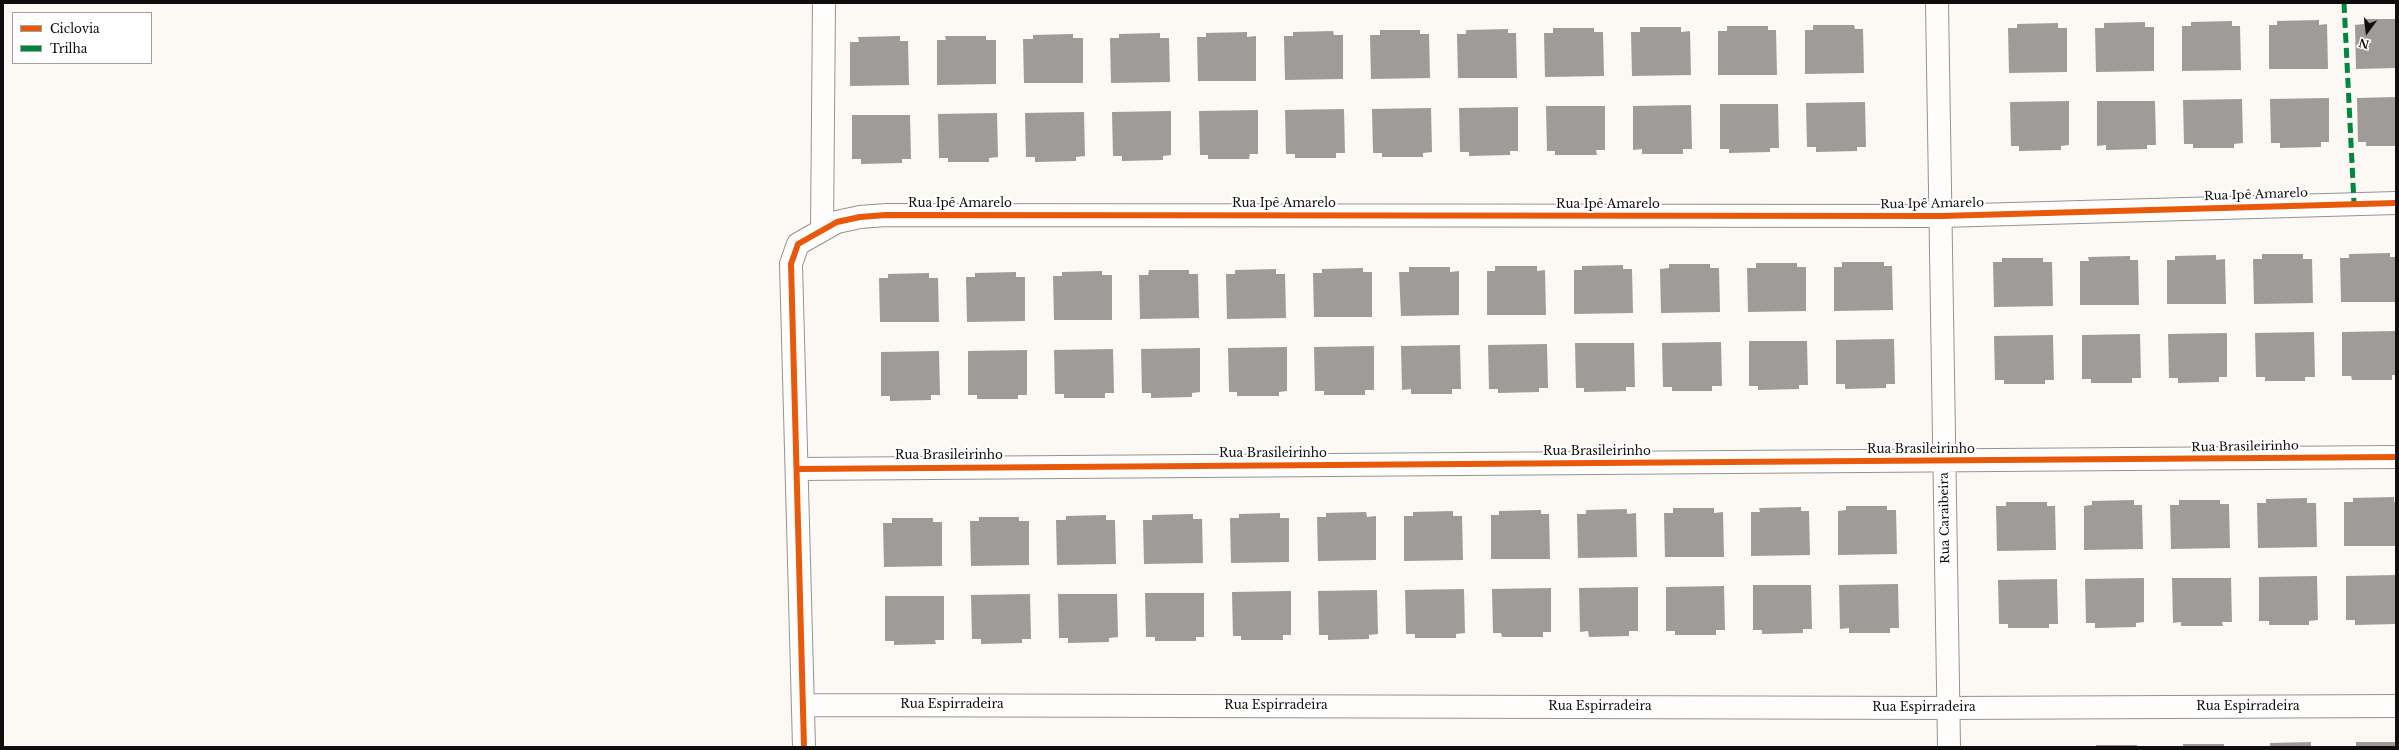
<!DOCTYPE html>
<html>
<head>
<meta charset="utf-8">
<style>
  body { margin:0 }
  #map { position:relative; width:2399px; height:750px; overflow:hidden; background:#fcf8f4; font-family:"Libre Baskerville",serif }
  canvas { display:block }
  .frame { position:absolute; inset:0; border:4px solid #0e0e0e; pointer-events:none }
  .legend { position:absolute; left:12px; top:12px; width:140px; height:52px; box-sizing:border-box; background:#fff; border:1px solid #9f9f9f; margin:0; padding:5px 7px; list-style:none; font-size:12px; color:#0e0e0e }
  .legend li { display:flex; align-items:center; gap:8px; height:20px }
  .legend b { width:20px; border:1px solid #9f9f9f }
  .north { position:absolute; left:2347px; top:12px; width:40px; height:40px; -webkit-text-stroke:3px #fff; paint-order:stroke; rotate:195deg; font-size:11px; font-weight:700; line-height:16px; text-align:center; color:#0e0e0e }
  .north::after { content:''; display:block; margin:auto; width:14px; height:18px; background:#0e0e0e; clip-path:polygon(50% 0,100% 100%,50% 72%,0 100%) }
</style>
</head>
<body>
<div id="map">
<canvas width="2399" height="750"></canvas>
<div class="frame"></div>
<ul class="legend">
<li><b style="height:5px;background:#e8590c"></b>Ciclovia</li>
<li><b style="height:5px;background:#00873e"></b>Trilha</li>
</ul>
<div class="north">N</div>
</div>
<script>
const context = document.querySelector('canvas').getContext('2d');
context.lineJoin = 'round';
function fillPath(path, color) {
  context.fillStyle = color;
  context.fill(path, 'evenodd');
}
function poly(rows) {
  const path = new Path2D();
  for (const r of rows) {
    path.moveTo(r[0], r[1]);
    for (let i = 2; i < r.length; i += 2) path.lineTo(r[i], r[i + 1]);
  }
  return path;
}
function strokePath(path, color, width, dash) {
  context.strokeStyle = color;
  context.lineWidth = width;
  context.lineCap = dash ? 'butt' : 'round';
  context.setLineDash(dash || []);
  context.stroke(path);
}
function write(font, color, halo, rows, align = 'center') {
  context.font = font + ' "Libre Baskerville",serif';
  context.lineWidth = 4;
  context.setLineDash([]);
  context.textBaseline = 'middle';
  context.strokeStyle = halo;
  context.fillStyle = color;
  for (const [text, x, y, turn = 0] of rows) {
    context.save();
    context.translate(x, y);
    context.rotate((+turn || 0) * Math.PI / 180);
    context.textAlign = isNaN(turn) ? turn : align;
    if (halo) context.strokeText(text, 0, 0);
    context.fillText(text, 0, 0);
    context.restore();
  }
}
fillPath(poly([
  [2364,19,2396,19,2396,68,2356,69,2355,25,2364,24],
  [2319,20,2319,25,2327,24,2328,69,2269,69,2269,25,2277,25,2277,21],
  [2232,21,2232,26,2240,26,2241,70,2182,71,2182,26,2191,26,2191,22],
  [2145,22,2145,27,2154,27,2154,71,2096,72,2095,28,2104,28,2104,23],
  [2058,23,2058,28,2067,28,2067,72,2009,73,2008,28,2017,28,2017,24],
  [1813,25,1854,25,1855,29,1863,29,1864,73,1805,74,1805,30,1813,30],
  [1727,26,1768,26,1768,30,1776,30,1777,75,1718,75,1718,31,1727,31],
  [1640,27,1681,27,1681,32,1690,31,1691,75,1632,76,1631,32,1640,32],
  [1553,28,1594,28,1594,32,1603,32,1604,76,1545,77,1544,33,1553,33],
  [1508,29,1508,33,1516,33,1517,78,1458,78,1457,34,1466,34,1466,30],
  [1380,30,1420,30,1420,34,1429,34,1430,78,1371,79,1370,35,1380,35],
  [1333,31,1334,35,1343,35,1343,79,1285,80,1284,36,1293,36,1293,32],
  [1247,32,1247,37,1256,36,1256,81,1198,81,1197,37,1206,37,1206,33],
  [1160,33,1160,38,1169,38,1170,82,1111,83,1110,38,1119,38,1119,34],
  [1073,34,1073,38,1083,38,1083,83,1024,83,1023,39,1033,39,1033,35],
  [900,36,900,41,908,41,909,85,850,86,850,42,859,42,858,37],
  [945,36,986,36,986,40,996,40,996,84,937,85,937,40,946,40],
  [2396,97,2396,146,2366,146,2366,142,2358,142,2357,98],
  [2329,98,2329,142,2321,142,2321,147,2280,148,2280,143,2271,143,2270,99],
  [2242,99,2243,143,2234,144,2234,148,2193,148,2193,144,2184,144,2183,100],
  [2069,101,2069,145,2061,146,2061,150,2019,151,2019,146,2011,146,2010,102],
  [2097,101,2155,101,2156,145,2147,145,2147,149,2106,150,2106,145,2097,146],
  [1865,102,1866,147,1857,147,1857,151,1816,152,1816,147,1807,147,1806,103],
  [1720,104,1778,104,1779,148,1770,148,1770,152,1729,153,1729,149,1720,149],
  [1691,105,1692,149,1683,149,1683,154,1642,154,1642,149,1633,150,1633,106],
  [1546,106,1605,106,1605,150,1596,150,1597,155,1555,155,1555,151,1547,151],
  [1518,107,1518,151,1510,151,1510,155,1469,156,1469,152,1460,152,1459,108],
  [1431,108,1432,152,1423,153,1423,157,1382,157,1382,153,1373,153,1372,109],
  [1344,109,1345,153,1336,153,1336,158,1295,158,1295,154,1286,154,1285,110],
  [1258,110,1258,154,1250,154,1249,159,1208,159,1208,155,1200,155,1199,111],
  [1171,111,1171,155,1163,156,1163,160,1122,161,1122,156,1113,156,1112,112],
  [1084,112,1085,156,1076,157,1076,161,1035,162,1035,157,1026,157,1025,113],
  [997,113,998,157,989,158,989,162,948,162,948,158,939,158,938,114],
  [852,115,910,115,911,159,902,159,902,163,861,164,861,159,852,159],
  [2390,253,2390,257,2396,257,2396,302,2341,302,2340,258,2349,258,2349,254],
  [2262,254,2303,254,2303,259,2312,259,2313,303,2254,304,2253,259,2262,259],
  [2216,255,2216,260,2225,259,2226,304,2167,304,2167,260,2175,260,2175,256],
  [2130,256,2130,260,2138,260,2139,305,2080,305,2080,261,2089,261,2088,257],
  [2002,258,2043,258,2043,262,2052,262,2053,306,1994,307,1993,262,2002,262],
  [1842,262,1884,262,1884,266,1892,266,1893,310,1834,311,1834,267,1842,267],
  [1756,263,1797,263,1797,267,1806,267,1806,311,1748,312,1747,268,1756,268],
  [1669,264,1710,264,1710,268,1719,268,1720,312,1661,313,1660,269,1669,268],
  [1623,265,1623,269,1632,269,1633,313,1574,314,1574,270,1582,270,1582,266],
  [1495,266,1537,266,1537,271,1545,270,1546,315,1487,315,1487,271,1495,271],
  [1409,267,1450,267,1450,272,1459,271,1459,315,1401,316,1399,272,1409,272],
  [1363,268,1363,272,1372,272,1372,317,1314,317,1313,273,1322,273,1322,269],
  [1276,269,1276,274,1285,274,1286,318,1227,319,1226,274,1235,274,1235,270],
  [1149,270,1189,270,1189,274,1198,274,1199,318,1140,319,1139,275,1148,275],
  [1102,271,1102,275,1112,275,1112,320,1054,320,1053,276,1062,276,1062,272],
  [1016,272,1016,277,1025,277,1025,321,967,322,966,277,975,277,975,273],
  [929,273,929,278,938,278,939,322,880,322,879,278,888,278,888,274],
  [2396,331,2396,375,2392,375,2392,380,2352,380,2351,376,2342,376,2342,332],
  [2314,332,2315,377,2305,377,2305,381,2265,381,2265,377,2256,377,2255,333],
  [2227,333,2227,377,2219,377,2219,382,2178,383,2178,378,2169,378,2168,334],
  [2140,334,2141,378,2132,378,2132,383,2091,383,2091,379,2082,379,2082,335],
  [2053,335,2054,380,2045,380,2045,384,2004,384,2004,380,1995,380,1994,336],
  [1894,339,1895,384,1886,384,1886,388,1845,389,1845,384,1836,384,1836,340],
  [1749,341,1807,341,1808,385,1799,385,1799,389,1758,390,1758,386,1749,386],
  [1721,342,1722,386,1712,386,1712,391,1672,391,1672,387,1663,387,1662,343],
  [1575,343,1634,343,1635,387,1626,387,1626,391,1584,392,1584,388,1576,388],
  [1547,344,1548,388,1539,388,1539,392,1498,393,1498,389,1489,389,1488,345],
  [1460,345,1461,389,1452,389,1452,394,1411,394,1411,389,1402,390,1401,346],
  [1374,346,1374,390,1365,390,1365,395,1324,395,1324,391,1315,391,1314,347],
  [1287,347,1287,391,1279,392,1279,396,1237,396,1237,392,1229,392,1228,348],
  [1200,348,1200,392,1192,393,1192,397,1151,398,1151,393,1142,393,1141,349],
  [1113,349,1114,393,1105,393,1105,398,1064,398,1064,394,1055,394,1054,350],
  [1027,350,1027,395,1018,395,1018,399,977,399,977,395,968,395,968,351],
  [939,351,940,395,931,395,931,400,890,401,890,396,881,396,881,352],
  [2394,497,2394,502,2396,502,2396,546,2344,546,2344,502,2353,502,2353,498],
  [2307,498,2307,503,2316,503,2317,547,2258,548,2257,503,2266,503,2266,499],
  [2134,500,2134,505,2142,505,2143,549,2084,550,2084,506,2092,505,2092,501],
  [2179,500,2220,500,2220,504,2229,504,2230,548,2171,549,2170,505,2179,505],
  [2006,502,2047,502,2047,506,2055,506,2056,550,1997,551,1996,506,2006,506],
  [1846,506,1887,506,1887,510,1896,510,1897,554,1838,555,1838,511,1846,510],
  [1801,507,1801,511,1809,511,1810,555,1751,556,1751,512,1760,512,1759,508],
  [1673,508,1714,508,1714,513,1723,512,1724,557,1665,557,1664,513,1673,513],
  [1627,509,1627,514,1636,513,1637,557,1578,558,1577,514,1586,514,1586,510],
  [1541,510,1541,514,1549,514,1550,559,1491,559,1491,515,1499,515,1499,511],
  [1453,511,1453,516,1462,516,1463,560,1404,561,1404,516,1413,516,1413,512],
  [1366,512,1367,517,1376,516,1376,560,1318,561,1317,517,1326,517,1326,513],
  [1280,513,1280,518,1289,518,1289,562,1231,563,1230,518,1239,518,1239,514],
  [1193,514,1193,519,1202,519,1203,563,1144,564,1143,520,1152,520,1152,515],
  [1106,515,1106,520,1115,520,1116,564,1057,565,1056,520,1066,520,1066,516],
  [979,517,1019,517,1019,521,1029,521,1029,565,971,566,970,521,979,521],
  [892,518,933,518,933,522,942,522,942,566,884,567,883,523,892,523],
  [2396,575,2396,624,2355,625,2355,620,2346,620,2346,576],
  [2317,576,2318,620,2309,621,2309,625,2269,625,2269,621,2259,621,2259,577],
  [2144,578,2144,622,2136,623,2136,627,2095,628,2095,623,2086,623,2085,579],
  [2172,578,2231,578,2232,622,2222,622,2223,626,2181,626,2181,622,2173,623],
  [2057,579,2058,624,2049,624,2049,628,2008,628,2008,624,1999,624,1998,580],
  [1898,584,1899,628,1890,628,1890,633,1849,633,1849,628,1840,629,1839,585],
  [1753,585,1811,585,1812,629,1803,629,1803,633,1762,634,1762,630,1753,630],
  [1724,586,1725,630,1716,630,1716,635,1675,635,1675,631,1666,631,1666,587],
  [1638,587,1638,631,1629,631,1629,636,1589,637,1588,631,1580,632,1579,588],
  [1551,588,1551,632,1543,632,1543,637,1502,637,1501,633,1493,633,1492,589],
  [1464,589,1465,633,1456,634,1456,638,1415,638,1415,634,1406,634,1405,590],
  [1377,590,1378,634,1369,635,1369,639,1328,640,1328,635,1319,635,1318,591],
  [1291,591,1291,635,1283,635,1283,640,1241,640,1241,636,1233,636,1232,592],
  [1145,593,1204,593,1204,637,1196,637,1196,641,1155,641,1155,637,1146,637],
  [1030,594,1031,639,1022,639,1022,643,981,644,981,639,972,639,971,595],
  [1058,594,1117,594,1118,637,1109,638,1109,642,1068,643,1068,638,1059,638],
  [885,596,944,596,944,640,935,640,936,644,894,645,894,641,885,641],
  [2311,742,2311,747,2270,747,2270,743],
  [2356,742,2396,742,2396,747,2356,747],
  [2183,744,2224,744,2224,747,2183,747],
  [2096,745,2137,745,2137,747,2096,747]
]), '#9f9b99');
const street = poly([
  [1937,3,1949,747],
  [822,229,824,3],
  [798,469,2396,457],
  [803,705,1949,708,2396,706],
  [804,747,791,264,798,244,837,222,860,217,886,215,1941,216,2396,203]
]);
strokePath(street, '#959392', 24);
strokePath(street, '#fffefd', 22);
strokePath(poly([
  [2344,3,2354,203]
]), '#00873e', 5, [10, 5]);
strokePath(poly([
  [798,469,2396,457],
  [804,747,791,264,798,244,837,222,860,217,886,215,1941,216,2396,203]
]), '#e8590c', 6);
write('12px', '#0e0e0e', '#fff', [
  ["Rua Ipê Amarelo",2256,195,-2],
  ["Rua Ipê Amarelo",960,204],
  ["Rua Ipê Amarelo",1284,204],
  ["Rua Ipê Amarelo",1932,204,-1],
  ["Rua Ipê Amarelo",1608,205],
  ["Rua Brasileirinho",2245,447,-1],
  ["Rua Brasileirinho",1921,450],
  ["Rua Brasileirinho",1597,452],
  ["Rua Brasileirinho",1273,454],
  ["Rua Brasileirinho",949,456],
  ["Rua Caraibeira",1945,518,-91],
  ["Rua Espirradeira",952,705],
  ["Rua Espirradeira",1276,706],
  ["Rua Espirradeira",1600,707],
  ["Rua Espirradeira",2248,707],
  ["Rua Espirradeira",1924,708]
]);
</script>
</body>
</html>
